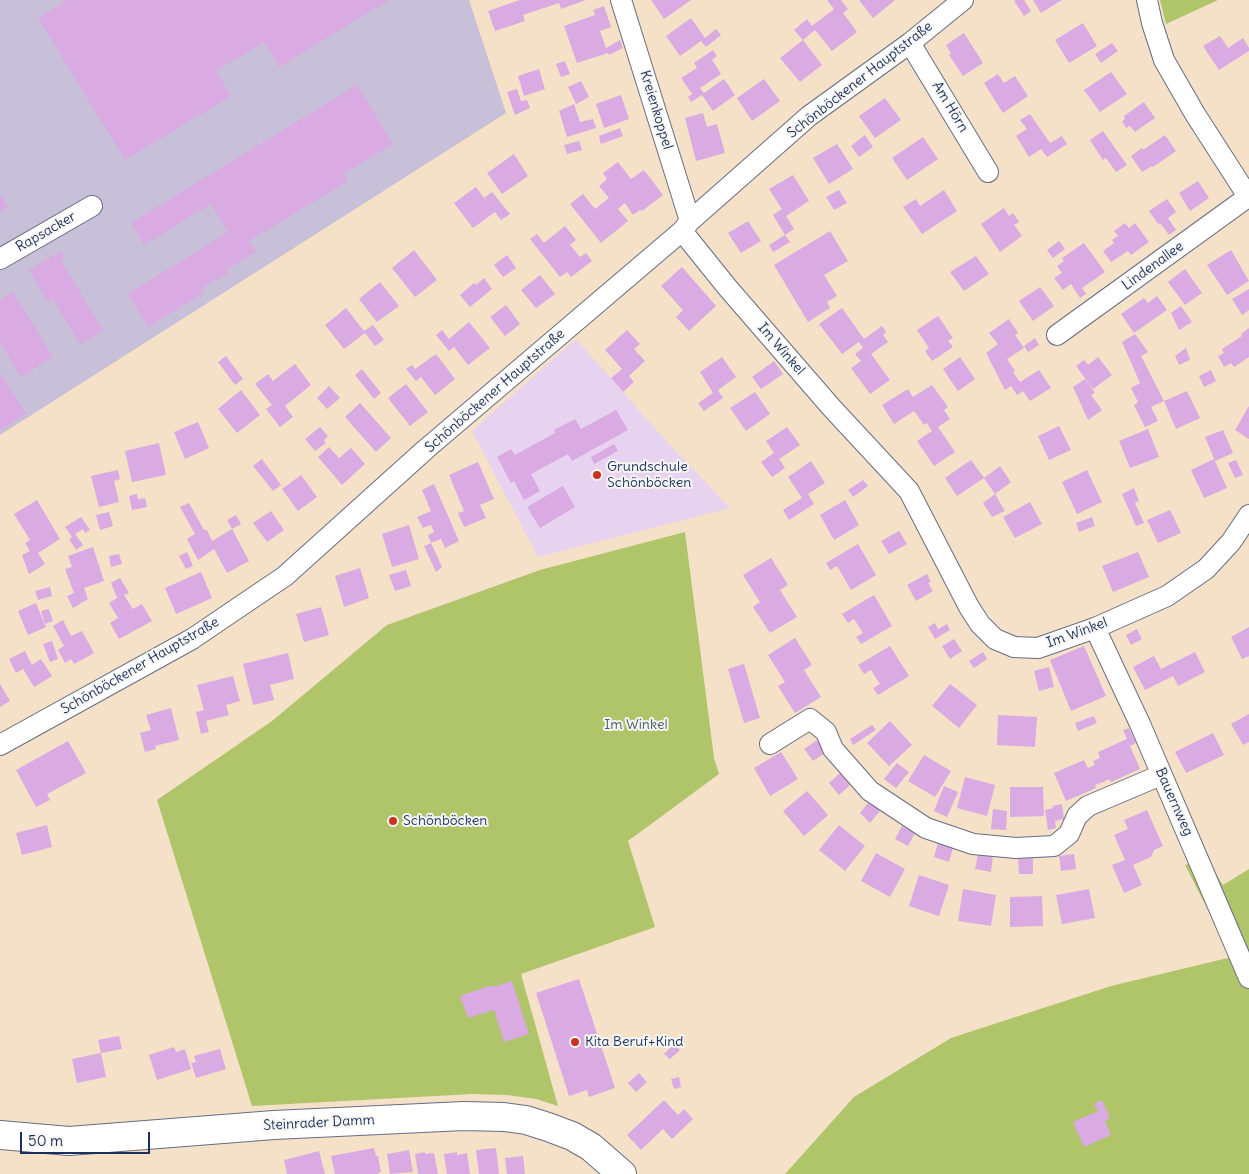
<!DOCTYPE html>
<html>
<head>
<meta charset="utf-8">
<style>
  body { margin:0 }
  #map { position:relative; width:1249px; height:1174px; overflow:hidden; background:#f4e1c8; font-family:Delius,sans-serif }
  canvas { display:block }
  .scale { position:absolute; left:20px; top:1132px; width:130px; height:22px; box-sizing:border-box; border:2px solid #1b2f5e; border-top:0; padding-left:6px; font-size:15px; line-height:18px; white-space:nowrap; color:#1b2f5e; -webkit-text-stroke:4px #f6f6f2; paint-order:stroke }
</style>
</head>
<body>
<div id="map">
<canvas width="1249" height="1174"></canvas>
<div class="scale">50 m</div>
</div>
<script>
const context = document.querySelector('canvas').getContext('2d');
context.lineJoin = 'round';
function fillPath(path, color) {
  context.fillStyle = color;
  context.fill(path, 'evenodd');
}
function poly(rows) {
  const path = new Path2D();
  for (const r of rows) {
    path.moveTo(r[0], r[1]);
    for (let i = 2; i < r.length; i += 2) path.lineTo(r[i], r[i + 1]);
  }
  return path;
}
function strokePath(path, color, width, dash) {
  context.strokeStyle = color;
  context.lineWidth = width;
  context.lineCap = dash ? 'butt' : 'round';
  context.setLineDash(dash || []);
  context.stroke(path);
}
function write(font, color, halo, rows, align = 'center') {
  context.font = font + ' Delius,sans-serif';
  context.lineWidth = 4;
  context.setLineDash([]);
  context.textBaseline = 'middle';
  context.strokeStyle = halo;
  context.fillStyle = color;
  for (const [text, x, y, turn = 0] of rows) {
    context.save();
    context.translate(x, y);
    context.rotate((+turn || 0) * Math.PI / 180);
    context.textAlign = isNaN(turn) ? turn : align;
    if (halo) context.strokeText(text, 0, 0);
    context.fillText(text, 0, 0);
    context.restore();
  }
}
fillPath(poly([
  [576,339,667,442,730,508,538,557,472,431]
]), '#e7d2ef');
fillPath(poly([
  [0,0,469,0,506,113,0,435]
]), '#c8bfd8');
fillPath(poly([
  [1160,0,1218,0,1166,24],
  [685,532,714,758,719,774,628,841,655,927,521,974,558,1106,536,1099,507,1095,472,1094,252,1106,157,800,272,721,387,625,540,570],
  [1205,857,1223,885,1249,869,1249,1174,785,1174,854,1097,951,1038,1111,986,1232,957,1185,865]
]), '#b0c569');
fillPath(poly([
  [68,0,389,0,279,67,264,42,216,71,231,96,125,160,38,18],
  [520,0,586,0,561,9,559,3,523,15,525,21,495,31,488,11],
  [651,0,691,0,664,19],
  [827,0,841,0,848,9,843,13,857,32,832,51,815,30,803,40,794,30,807,19,812,26,834,9],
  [859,0,895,0,873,18],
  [1016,0,1024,0,1031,11,1024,16,1014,1],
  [1033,0,1062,0,1041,13],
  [604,6,611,27,600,31,606,48,620,40,623,48,609,55,608,53,577,63,564,26,595,15,593,10],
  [691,18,705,38,716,29,721,35,706,47,701,41,680,56,666,36],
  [1083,23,1097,46,1069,63,1055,40],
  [964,33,983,63,963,76,949,55,951,54,946,45],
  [1220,36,1228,48,1243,38,1249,48,1249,51,1219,70,1203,46],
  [803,40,822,65,800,82,780,58],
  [1112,43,1118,51,1101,63,1095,54],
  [713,50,717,56,712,60,721,74,700,88,704,93,724,79,735,95,713,111,702,95,691,102,688,97,692,94,681,78,697,68,694,63],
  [565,61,570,74,561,77,556,64],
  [539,69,545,89,524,96,518,76],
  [1111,72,1127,94,1100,112,1084,90],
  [998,74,1004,83,1015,76,1028,96,1003,113,984,83],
  [764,79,780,101,752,121,737,98],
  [581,81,589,97,576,104,568,87],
  [357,85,393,144,343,174,348,181,249,241,256,252,226,270,228,273,202,288,204,292,148,327,128,294,228,232,211,204,144,245,131,223],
  [517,89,521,101,527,100,530,108,515,115,507,92],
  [621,95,629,119,604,128,596,104],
  [885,98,901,120,875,138,859,116],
  [1144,102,1155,118,1135,132,1130,126,1126,128,1122,121,1125,119,1124,116],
  [574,104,580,122,593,119,596,128,567,137,559,111],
  [703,113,707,127,717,124,725,153,696,161,685,118],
  [1030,114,1050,143,1062,136,1067,144,1047,157,1041,149,1029,157,1016,136,1027,129,1020,120],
  [620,128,623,136,601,144,599,136],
  [1103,131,1127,165,1116,172,1106,158,1103,160,1090,140],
  [865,135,873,147,859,157,851,146],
  [1165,135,1176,151,1153,167,1152,166,1142,172,1131,156,1142,148,1143,150],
  [923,137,938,159,907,180,892,158],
  [579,141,582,150,567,154,564,145],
  [837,144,853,169,829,184,813,158],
  [514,154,528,176,502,194,487,173],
  [618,162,631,179,644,170,663,195,642,211,640,210,633,215,625,203,618,209,628,221,601,243,570,204,583,194,595,209,609,198,599,186,607,179,603,173],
  [793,175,809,201,786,216,794,229,785,235,773,215,782,209,769,189],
  [1198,181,1209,198,1190,211,1179,193],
  [476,187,484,198,492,192,510,214,501,220,495,212,473,228,454,203],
  [839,190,847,203,834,210,826,197],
  [944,190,957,211,922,234,903,207,916,199,920,206],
  [0,194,8,208,0,212],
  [1167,199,1176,212,1168,218,1176,230,1169,235,1160,223,1158,224,1149,211],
  [1004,208,1009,216,1013,213,1019,222,1014,225,1022,236,1000,252,981,224],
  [748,221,761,241,741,253,728,233],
  [1125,223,1129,228,1135,223,1149,242,1131,255,1128,251,1111,262,1103,251,1114,243,1112,240,1118,236,1114,231],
  [565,226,576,240,570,245,580,257,586,253,592,261,571,277,567,272,560,277,530,239,537,234,544,243],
  [830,231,848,261,824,275,837,296,827,302,830,308,808,322,774,265],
  [785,235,790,242,773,252,769,245],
  [1059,241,1065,249,1053,258,1047,250],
  [1084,243,1105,272,1082,288,1086,294,1080,298,1071,284,1063,290,1054,278,1062,273,1057,266,1064,261,1062,258],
  [414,250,437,280,415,297,392,268],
  [1231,250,1249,281,1227,295,1207,265],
  [61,251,65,257,61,260,103,331,80,344,53,299,48,302,29,270],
  [507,255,516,268,503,277,494,265],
  [976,256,989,274,964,291,950,272],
  [682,267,716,306,689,331,676,317,683,310,661,286],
  [1185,269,1202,293,1185,305,1168,282],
  [540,275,555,294,536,308,521,290],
  [484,278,492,289,470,307,460,295,474,283,476,285],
  [380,282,399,306,377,322,359,299],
  [1040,287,1054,306,1033,321,1019,301],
  [1249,289,1249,310,1242,315,1232,299],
  [13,292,53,357,21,377,0,342,0,300],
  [1157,296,1167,310,1134,333,1121,314,1144,298,1148,303],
  [506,305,520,324,505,336,490,317],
  [1181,306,1192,322,1179,330,1171,313],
  [346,308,364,331,373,325,384,340,375,346,365,333,344,349,325,325],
  [842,308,864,339,882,326,886,332,883,335,888,342,871,354,890,380,870,394,851,368,861,361,855,354,863,348,859,342,842,354,819,324],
  [938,316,953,338,948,341,953,347,932,361,925,351,929,348,917,330],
  [1009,319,1018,333,1015,335,1024,348,1007,359,1015,371,1013,372,1020,382,1039,370,1051,388,1030,401,1023,391,1017,395,1011,386,1005,390,986,353,998,344,989,333],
  [469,322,490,348,468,365,454,347,449,351,436,335,442,330,449,339],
  [1249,328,1249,357,1234,367,1231,363,1224,367,1218,356,1224,353,1222,349,1242,336,1241,334],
  [627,330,640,344,634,349,645,361,629,376,634,382,623,392,611,378,622,369,605,350],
  [1135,334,1148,352,1141,356,1164,401,1151,407,1158,421,1145,427,1134,405,1138,402,1131,388,1140,383,1122,342],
  [1035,338,1039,345,1028,352,1024,346],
  [1186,348,1190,360,1179,365,1175,356],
  [436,354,455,379,435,395,421,377,416,381,406,369,412,365,415,369],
  [226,356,243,379,235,385,218,362],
  [722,357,736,377,718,390,723,398,704,411,698,403,713,393,700,372],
  [960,357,975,379,958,391,943,369],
  [1098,357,1112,375,1093,389,1076,366,1084,360,1088,365],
  [774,361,783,374,761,389,752,377],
  [295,364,311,385,285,406,293,417,280,427,266,409,272,405,255,384,268,374,273,381],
  [362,369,381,393,374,399,355,375],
  [1211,370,1216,381,1204,387,1199,376],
  [0,372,26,414,0,430],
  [1085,379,1095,393,1091,395,1102,410,1088,420,1073,387],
  [406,384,428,412,410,426,388,398],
  [932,385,948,407,944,410,950,419,938,427,955,452,934,466,917,441,932,431,927,423,924,425,914,411,894,424,882,405,908,389,913,397],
  [329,386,340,398,327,409,317,398],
  [241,390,260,415,237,433,218,409],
  [1187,391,1200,418,1176,429,1164,401],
  [755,392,770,414,746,431,730,408],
  [360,403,391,438,376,452,345,417],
  [1249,406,1249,439,1235,430],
  [616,410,628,430,572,461,568,454,531,474,540,491,524,500,514,481,511,483,497,457,511,449,515,455,555,433,554,430,575,419,581,429],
  [198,422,209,448,185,459,174,432],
  [1059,426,1071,450,1049,460,1038,436],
  [320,427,328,436,324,440,326,443,315,451,305,439],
  [787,427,800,445,779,459,785,468,772,477,761,462,774,453,766,441],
  [1148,429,1159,457,1130,468,1119,441],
  [1223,430,1233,453,1215,461,1205,437],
  [159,443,166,475,132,482,125,451],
  [614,444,618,451,594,464,591,457],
  [329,447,339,458,351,448,365,464,342,485,318,457],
  [262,459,281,485,273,491,253,466],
  [1214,459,1227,488,1204,498,1191,470],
  [971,460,984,478,957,496,945,478],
  [1236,460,1243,475,1235,478,1228,463],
  [811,461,825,483,808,494,814,504,789,520,783,510,802,498,788,477],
  [478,462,494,499,480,505,486,518,464,527,458,513,464,511,449,475],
  [1000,466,1011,482,995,494,984,478],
  [118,470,120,479,114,481,119,502,99,507,91,476],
  [1087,470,1102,502,1077,514,1062,482],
  [301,475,317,497,298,511,282,489],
  [863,480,868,486,853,497,848,490],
  [434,484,459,541,445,548,441,539,431,543,442,567,436,572,424,546,431,543,428,535,434,532,431,525,423,528,417,517,431,511,422,490],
  [563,486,575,507,540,528,527,507],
  [1134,488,1139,501,1135,503,1144,523,1136,526,1122,494],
  [137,494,138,499,145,498,147,507,132,510,129,496],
  [995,494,1005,511,992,517,983,503],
  [37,500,60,539,38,553,45,564,29,574,22,555,30,551,25,543,30,540,14,514],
  [845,500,859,525,834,540,820,515],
  [1030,502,1042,524,1015,538,1003,517],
  [189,503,204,530,207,530,212,541,232,529,227,520,236,515,241,524,232,529,249,561,227,573,214,549,198,560,187,539,195,534,180,507],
  [1170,510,1181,533,1158,543,1147,520],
  [271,511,284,530,267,542,253,523],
  [109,512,113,526,100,530,96,515],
  [81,517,90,530,85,533,83,529,75,534,83,545,76,550,69,539,72,537,65,527],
  [1092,517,1095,526,1079,532,1076,523],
  [409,525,419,559,392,567,382,534],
  [899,531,907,544,889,554,881,541],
  [858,544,876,575,851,590,837,566,830,570,826,563],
  [93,547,104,581,84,588,88,599,73,608,67,596,74,593,65,569,72,567,68,556],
  [187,552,193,566,186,569,179,556],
  [1138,552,1149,577,1113,592,1102,566],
  [119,554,122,564,111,567,109,556],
  [771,558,788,585,780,590,797,617,770,633,753,607,760,602,743,575],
  [360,568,369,598,344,607,335,576],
  [406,570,411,586,395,591,389,575],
  [201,572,212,598,176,614,165,588],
  [927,574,931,582,928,583,933,591,916,601,907,585],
  [120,578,129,593,124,595,133,609,142,604,152,621,119,639,110,623,118,618,109,603,117,598,111,583],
  [50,587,52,596,38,600,35,591],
  [874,595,892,626,861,644,856,637,863,633,854,619,848,623,842,614],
  [36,603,46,627,28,635,18,611],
  [321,607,329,635,304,642,296,614],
  [49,609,53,621,45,624,41,611],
  [63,620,71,636,82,631,94,653,74,664,71,659,65,663,58,650,64,646,53,626],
  [935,623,938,629,947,624,950,630,935,639,928,627],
  [1249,627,1249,656,1242,659,1231,637],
  [1137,629,1142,639,1131,645,1126,635],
  [795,638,812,665,804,670,821,697,795,713,778,686,785,682,768,655],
  [954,639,962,651,950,659,942,646],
  [52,641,58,659,50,662,43,644],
  [890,646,909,676,878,695,873,688,880,684,871,670,864,674,858,665],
  [1084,646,1106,696,1071,711,1050,660],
  [25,651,32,665,41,659,52,676,34,687,23,669,16,673,9,659],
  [983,652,987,659,974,668,969,661],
  [1195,652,1205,672,1178,686,1173,676,1145,690,1133,667,1154,656,1161,669],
  [288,653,294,679,270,685,274,700,253,705,243,664],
  [744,664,760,718,744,723,728,669],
  [1049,667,1054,687,1039,691,1034,671],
  [233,676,240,701,226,705,229,715,206,721,209,732,201,734,196,712,204,710,197,685],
  [0,684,10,701,0,707],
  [950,684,977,705,959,728,932,706],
  [171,708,179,740,155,746,156,749,145,752,140,733,151,730,146,715],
  [1249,714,1249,742,1243,745,1231,724],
  [998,715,1037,717,1035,747,997,745],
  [1094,716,1097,723,1078,731,1075,723],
  [890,721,912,745,889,766,867,743],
  [872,725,876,730,853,745,850,739],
  [1129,728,1136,743,1130,746,1140,769,1111,782,1109,779,1103,782,1095,785,1096,788,1066,801,1054,773,1084,760,1088,768,1095,765,1093,761,1100,758,1098,752,1127,739,1123,730],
  [1213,733,1224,755,1186,773,1175,752],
  [817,740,825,753,813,761,804,749],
  [68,741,86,773,47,794,50,800,36,807,16,770],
  [781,752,798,779,770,796,754,768],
  [924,755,951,771,935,797,908,781],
  [897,763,909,772,896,788,884,779],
  [840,773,850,785,839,795,829,783],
  [965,777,995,785,987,816,957,808],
  [944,786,958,792,947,817,934,811],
  [1010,787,1043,787,1044,816,1010,817],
  [807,791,828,815,804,836,783,811],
  [869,802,880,811,870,823,860,813],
  [1062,804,1064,819,1055,821,1056,828,1048,830,1045,810,1053,808,1052,806],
  [993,809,1007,811,1006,830,991,829],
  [1147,810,1163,846,1154,850,1151,857,1133,865,1142,885,1124,893,1112,865,1125,860,1114,835,1128,829,1124,820],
  [47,825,52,847,22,855,16,833],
  [839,825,865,846,845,871,819,850],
  [902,826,915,833,908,846,895,839],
  [938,843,953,848,949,862,934,857],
  [876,853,905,869,890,897,861,881],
  [978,854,993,856,991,872,975,869],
  [1074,854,1076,869,1061,871,1059,856],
  [1033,858,1033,874,1019,874,1018,859],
  [919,875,949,885,939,916,909,906],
  [963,889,996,895,991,926,958,921],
  [1089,889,1095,918,1062,924,1056,895],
  [1042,896,1043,926,1010,927,1010,897],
  [579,979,615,1088,589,1097,587,1090,569,1096,536,993],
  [512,981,529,1034,504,1042,494,1010,468,1018,460,996,492,985,492,987],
  [119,1036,122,1049,101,1053,98,1040],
  [674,1044,680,1050,670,1059,664,1054],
  [174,1047,176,1052,185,1049,191,1069,157,1080,149,1055],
  [220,1049,226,1069,196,1078,191,1063,196,1062,194,1056],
  [101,1053,106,1077,77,1083,72,1059],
  [639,1073,647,1082,636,1092,628,1083],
  [679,1077,681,1087,674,1089,671,1079],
  [664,1100,678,1115,684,1109,693,1119,672,1139,663,1129,641,1150,627,1135],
  [1102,1100,1110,1118,1105,1121,1111,1135,1084,1147,1073,1122,1098,1111,1094,1104],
  [374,1148,376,1156,378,1156,381,1172,378,1173,378,1174,335,1174,331,1156],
  [496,1148,499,1174,479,1174,476,1150],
  [409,1150,413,1172,390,1174,387,1154],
  [319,1151,325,1174,287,1174,284,1160],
  [425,1152,425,1154,434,1153,438,1174,418,1174,415,1154],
  [457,1152,457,1155,467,1153,470,1174,447,1174,444,1154],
  [523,1156,525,1174,507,1174,505,1158]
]), '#d9abe2');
const street = poly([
  [621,0,690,221],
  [1147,0,1152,23,1164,60,1195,114,1249,198],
  [910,43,988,172],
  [682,231,727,287,831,407,909,491,969,607,980,624,995,639,1014,647,1038,648,1095,628,1167,596,1206,569,1231,542,1249,515],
  [0,259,92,206],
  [1057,335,1248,197],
  [1095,628,1140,724,1249,978],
  [770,744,810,719,826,732,833,749,870,791,926,828,973,844,1016,848,1054,846,1069,834,1077,816,1088,806,1161,775],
  [0,745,192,639,285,576,426,449,682,231,690,221,809,116,910,43,963,0]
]);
const secondary = poly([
  [0,1135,69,1141,274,1125,464,1116,504,1117,526,1120,548,1127,572,1136,591,1147,622,1174]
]);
strokePath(street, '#676d83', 22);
strokePath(secondary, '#676d83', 30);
strokePath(street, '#fff', 20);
strokePath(secondary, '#fff', 28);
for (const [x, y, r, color] of [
  [597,475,5,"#c8321e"],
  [393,821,5,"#c8321e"],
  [575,1042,5,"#c8321e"]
]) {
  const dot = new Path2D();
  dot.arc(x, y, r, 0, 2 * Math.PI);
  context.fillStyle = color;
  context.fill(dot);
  strokePath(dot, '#f6f6f2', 2);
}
write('14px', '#1b2f5e', '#f6f6f2', [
  ["Schönböckener Hauptstraße",860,80,-38],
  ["Am Hörn",950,107,59],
  ["Kreienkoppel",656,110,73],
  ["Rapsacker",46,232,-30],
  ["Lindenallee",1153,266,-36],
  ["Im Winkel",781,349,49],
  ["Schönböckener Hauptstraße",495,391,-41],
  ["Im Winkel",1077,633,-20],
  ["Schönböckener Hauptstraße",140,666,-30],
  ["Bauernweg",1174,802,66],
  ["Steinrader Damm",319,1123,-3]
]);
write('14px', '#1b2f5e', '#f6f6f2', [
  ["Grundschule",607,467],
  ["Schönböcken",607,483],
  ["Schönböcken",403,821],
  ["Kita Beruf+Kind",585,1042]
], 'left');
write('14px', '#485c61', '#f6f6f2', [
  ["Im Winkel",636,725]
]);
</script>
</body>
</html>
